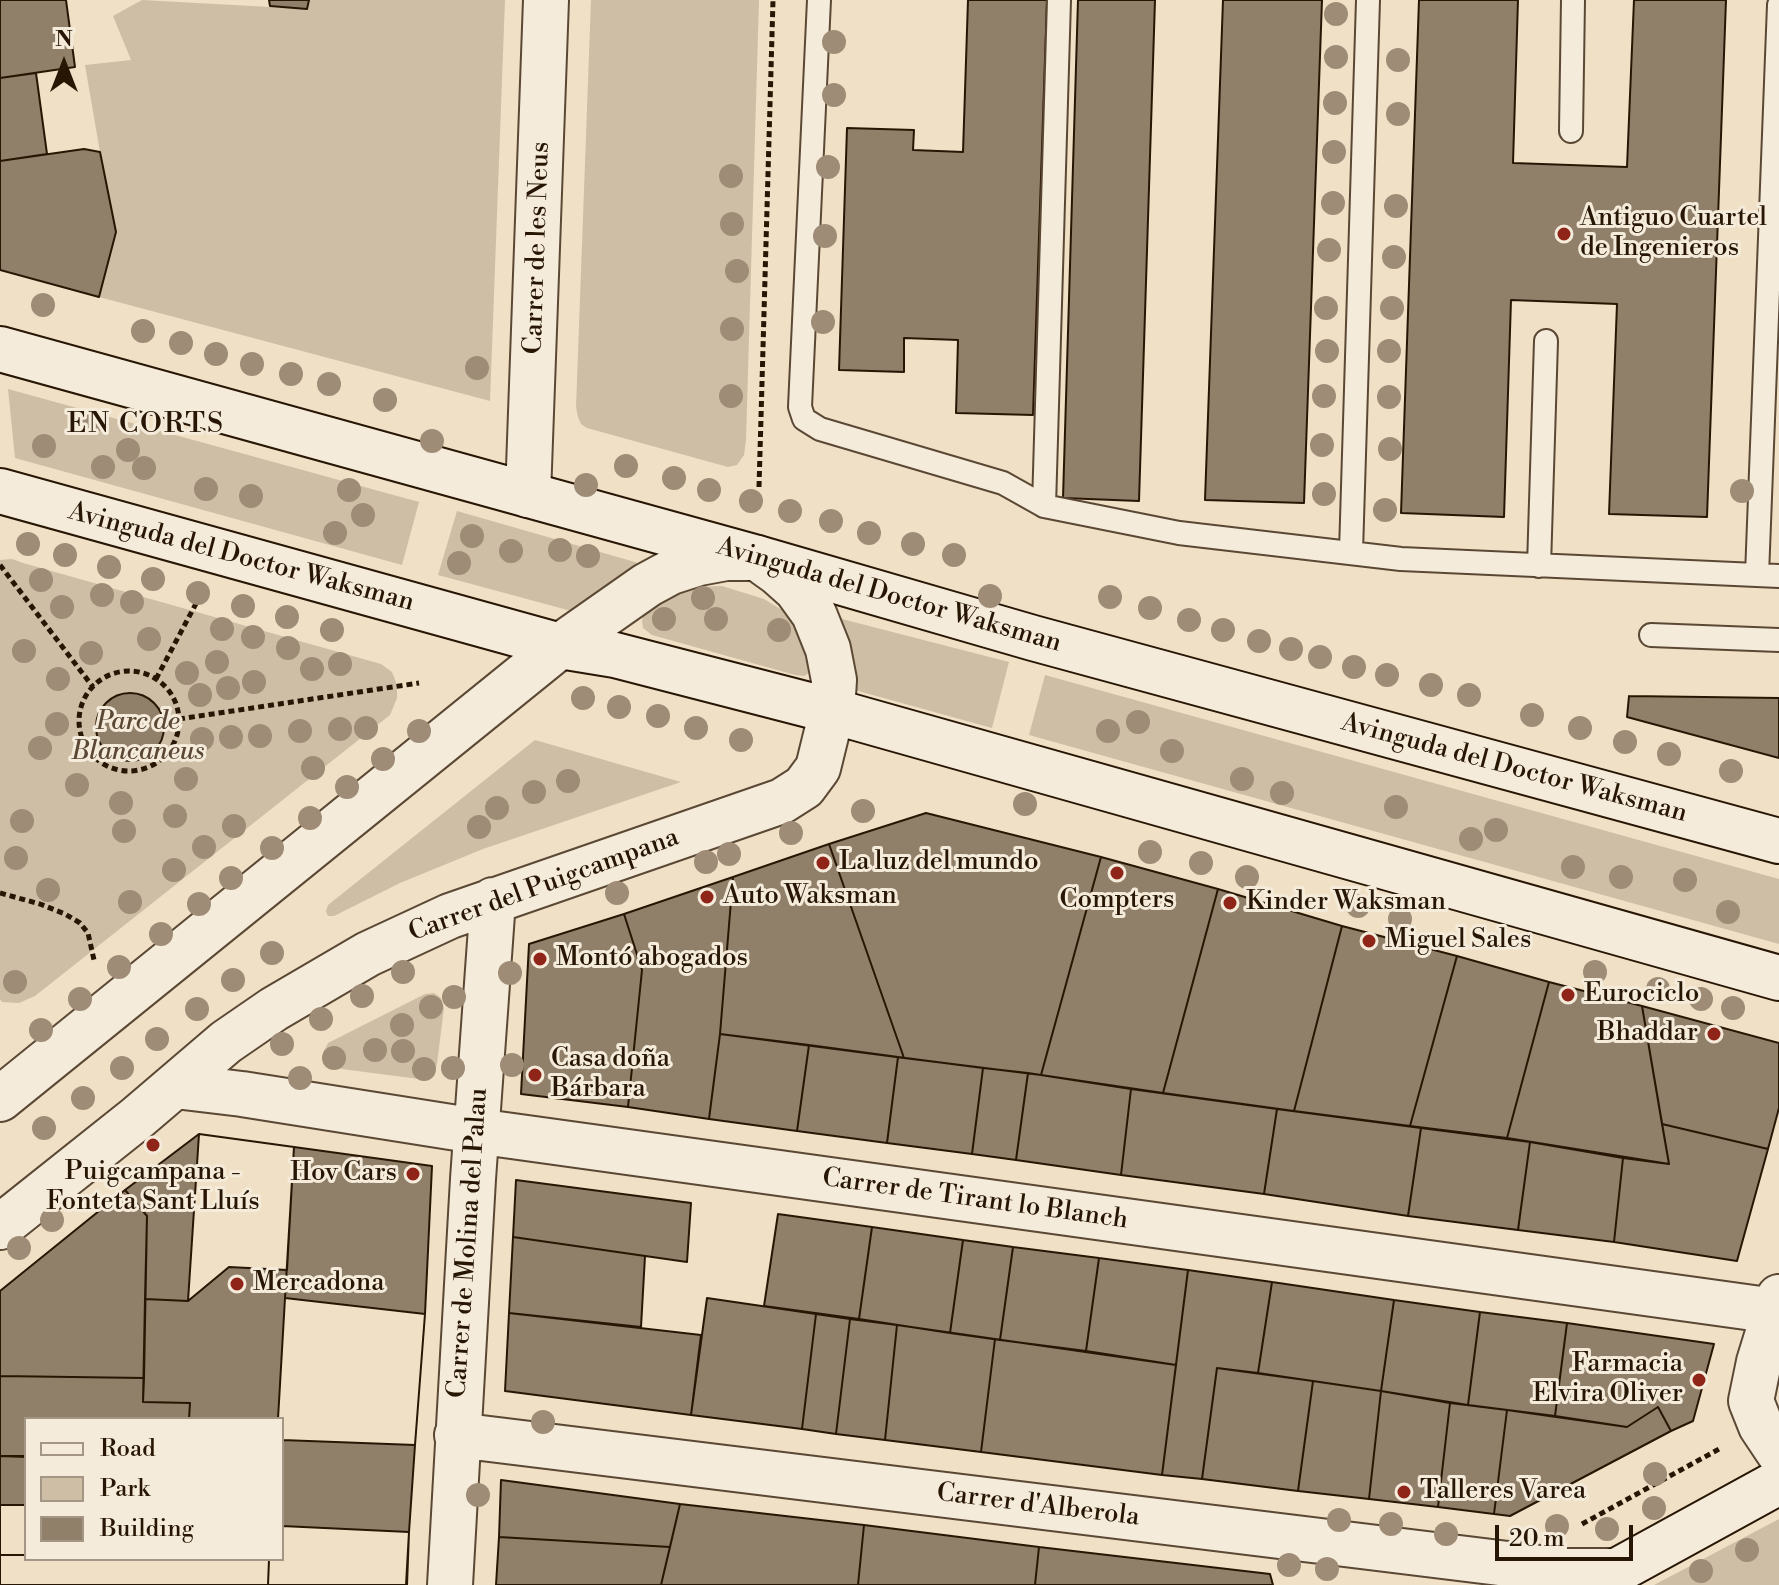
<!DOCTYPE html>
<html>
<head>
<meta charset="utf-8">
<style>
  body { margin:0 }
  #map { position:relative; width:1779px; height:1585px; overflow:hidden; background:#f0e0c6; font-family:"Libre Bodoni",serif }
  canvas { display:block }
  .legend { position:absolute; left:24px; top:1417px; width:260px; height:144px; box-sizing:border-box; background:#f5ebda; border:2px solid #a39684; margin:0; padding:10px 14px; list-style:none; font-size:24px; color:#281604 }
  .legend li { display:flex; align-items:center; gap:16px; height:40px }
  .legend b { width:40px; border:2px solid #a39684 }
  .north { position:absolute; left:24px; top:24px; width:80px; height:80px; -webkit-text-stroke:6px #f5ebda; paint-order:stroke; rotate:0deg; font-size:22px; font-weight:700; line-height:32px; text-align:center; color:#281604 }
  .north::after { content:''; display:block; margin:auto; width:28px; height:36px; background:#281604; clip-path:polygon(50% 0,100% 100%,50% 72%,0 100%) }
  .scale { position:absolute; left:1495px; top:1525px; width:138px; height:36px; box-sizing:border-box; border:4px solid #281604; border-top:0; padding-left:10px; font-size:24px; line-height:28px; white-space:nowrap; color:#281604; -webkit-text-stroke:6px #f5ebda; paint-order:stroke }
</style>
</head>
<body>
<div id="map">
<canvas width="1779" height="1585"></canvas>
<ul class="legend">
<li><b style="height:10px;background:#f5ebda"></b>Road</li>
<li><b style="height:22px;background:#cebea5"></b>Park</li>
<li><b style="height:22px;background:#907f69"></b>Building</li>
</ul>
<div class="north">N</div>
<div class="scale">20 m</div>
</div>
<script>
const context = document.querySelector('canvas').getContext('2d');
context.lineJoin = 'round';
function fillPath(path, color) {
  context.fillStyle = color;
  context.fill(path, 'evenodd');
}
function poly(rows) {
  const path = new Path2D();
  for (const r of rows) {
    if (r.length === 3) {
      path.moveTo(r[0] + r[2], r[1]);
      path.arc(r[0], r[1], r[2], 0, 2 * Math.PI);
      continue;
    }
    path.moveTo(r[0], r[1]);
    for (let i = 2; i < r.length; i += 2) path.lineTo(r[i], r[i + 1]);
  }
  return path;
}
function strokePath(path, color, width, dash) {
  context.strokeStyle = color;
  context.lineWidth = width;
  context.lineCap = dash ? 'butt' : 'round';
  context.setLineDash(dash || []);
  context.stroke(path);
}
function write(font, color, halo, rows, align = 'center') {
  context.font = font + ' "Libre Bodoni",serif';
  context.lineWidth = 6;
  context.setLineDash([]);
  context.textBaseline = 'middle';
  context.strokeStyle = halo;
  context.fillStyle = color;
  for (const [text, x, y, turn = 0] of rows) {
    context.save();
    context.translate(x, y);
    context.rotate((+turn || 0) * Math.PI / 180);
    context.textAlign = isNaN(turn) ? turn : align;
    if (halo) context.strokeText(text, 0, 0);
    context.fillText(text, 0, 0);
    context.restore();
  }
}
fillPath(poly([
  [142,0,307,9,309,0,505,0,490,401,99,297,116,232,100,152,85,65,131,60,113,16],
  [591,0,759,0,746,440,744,455,737,465,728,467,587,428,581,424,578,417,576,407],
  [8,389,419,502,402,565,15,458],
  [457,511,635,562,641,565,575,612,438,575],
  [0,560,12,559,23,563,381,664,392,672,397,685,397,698,390,715,35,996,19,1003,2,1002,0,999],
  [722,586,764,599,782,610,809,645,811,672,804,676,795,675,652,635,643,628,642,621,644,613,673,593,699,587],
  [838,618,1009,662,992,728,851,689],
  [1045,675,1779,879,1779,944,1029,735],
  [535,740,681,782,483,849,400,883,334,916,328,916,326,911,328,905],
  [434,993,441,998,444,1008,437,1064,434,1072,428,1077,419,1079,334,1068,326,1063,323,1053,328,1043,425,994],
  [1779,1519,1779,1585,1654,1585]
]), '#cebea5');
const building = poly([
  [0,0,66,0,75,67,0,78,0,0],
  [269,0,309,0,307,9,270,6,269,0],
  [968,0,1047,0,1033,415,956,413,958,340,904,338,904,372,839,370,847,128,914,130,913,150,963,152,968,0],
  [1078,0,1155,0,1139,501,1063,498,1078,0],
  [1223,0,1322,0,1304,503,1205,500,1223,0],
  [1419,0,1518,0,1513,163,1627,167,1634,0,1726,0,1707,517,1609,514,1617,304,1511,300,1504,517,1401,513,1419,0],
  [36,73,47,154,0,161,0,78,36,73],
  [84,149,100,152,116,232,99,297,0,270,0,161,84,149],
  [130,727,34],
  [1629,696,1779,698,1779,758,1627,717,1629,696],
  [926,813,1101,857,1041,1075,904,1058,829,844,926,813],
  [829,844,904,1058,720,1034,733,877,829,844],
  [1101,857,1218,889,1163,1093,1041,1075,1101,857],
  [733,877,720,1034,709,1119,628,1107,642,970,624,914,733,877],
  [1218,889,1342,926,1294,1111,1163,1093,1218,889],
  [624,914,642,970,628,1107,521,1094,529,944,624,914],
  [1342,926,1457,956,1410,1126,1294,1111,1342,926],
  [1457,956,1549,982,1507,1138,1410,1126,1457,956],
  [1549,982,1642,1006,1669,1164,1507,1138,1549,982],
  [1642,1006,1779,1043,1779,1108,1768,1149,1662,1124,1642,1006],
  [720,1034,809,1045,797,1131,709,1119,720,1034],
  [809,1045,898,1057,887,1143,797,1131,809,1045],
  [898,1057,983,1068,972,1154,887,1143,898,1057],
  [983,1068,1028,1073,1016,1160,972,1154,983,1068],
  [1028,1073,1131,1089,1121,1175,1016,1160,1028,1073],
  [1131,1089,1277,1109,1264,1194,1121,1175,1131,1089],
  [1277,1109,1421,1128,1408,1216,1264,1194,1277,1109],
  [1662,1124,1768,1149,1737,1261,1614,1242,1623,1158,1669,1164,1662,1124],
  [1421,1128,1530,1142,1518,1230,1408,1216,1421,1128],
  [199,1134,294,1147,285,1298,425,1314,415,1445,282,1440,282,1419,189,1419,190,1403,143,1402,145,1299,188,1301,199,1134],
  [199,1134,294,1147,287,1270,229,1267,188,1301,145,1299,147,1216,125,1190,199,1134],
  [1530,1142,1623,1158,1614,1242,1518,1230,1530,1142],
  [294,1147,432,1166,425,1314,285,1298,294,1147],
  [516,1180,691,1203,687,1262,513,1237,516,1180],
  [125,1190,147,1216,144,1378,0,1376,0,1291,125,1190],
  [778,1214,872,1227,859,1319,764,1306,778,1214],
  [872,1227,963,1240,950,1333,859,1319,872,1227],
  [513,1237,645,1256,641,1327,509,1313,513,1237],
  [963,1240,1013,1247,1000,1340,950,1333,963,1240],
  [1013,1247,1099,1258,1086,1351,1000,1340,1013,1247],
  [1099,1258,1188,1270,1176,1365,1086,1351,1099,1258],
  [1188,1270,1272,1282,1258,1373,1217,1368,1202,1479,1162,1475,1188,1270],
  [1272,1282,1394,1300,1381,1391,1258,1373,1272,1282],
  [285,1298,425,1314,415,1445,282,1440,282,1419,278,1419,285,1298],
  [707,1298,816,1314,802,1429,691,1415,707,1298],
  [1394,1300,1480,1312,1468,1405,1381,1391,1394,1300],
  [1480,1312,1567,1323,1555,1416,1468,1405,1480,1312],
  [509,1313,701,1335,691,1415,505,1391,509,1313],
  [816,1314,850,1319,836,1434,802,1429,816,1314],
  [850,1319,897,1325,885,1440,836,1434,850,1319],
  [1567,1323,1714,1344,1693,1421,1671,1431,1658,1407,1627,1427,1555,1416,1567,1323],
  [897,1325,995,1339,981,1452,885,1440,897,1325],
  [995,1339,1176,1365,1162,1475,981,1452,995,1339],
  [1217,1368,1313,1381,1298,1491,1202,1479,1217,1368],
  [0,1376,144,1378,143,1402,190,1403,189,1419,26,1419,26,1456,0,1456,0,1376],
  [1313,1381,1381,1391,1369,1499,1298,1491,1313,1381],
  [1381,1391,1450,1403,1438,1507,1369,1499,1381,1391],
  [1450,1403,1507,1410,1494,1514,1438,1507,1450,1403],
  [1658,1407,1671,1431,1510,1516,1494,1514,1507,1410,1627,1427,1658,1407],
  [282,1440,415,1445,409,1532,282,1526,282,1440],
  [0,1456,26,1457,26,1555,0,1555,0,1456],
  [501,1480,680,1504,670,1547,499,1537,501,1480],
  [680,1504,864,1525,858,1585,661,1585,680,1504],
  [0,1505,26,1505,26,1559,282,1559,282,1526,409,1532,407,1585,0,1585,0,1505],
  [864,1525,1039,1547,1035,1585,858,1585,864,1525],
  [282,1526,409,1532,406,1585,268,1585,269,1559,282,1559,282,1526],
  [499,1537,670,1547,661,1585,496,1585,499,1537],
  [1039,1547,1270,1574,1273,1585,1035,1585,1039,1547],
  [0,1555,26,1555,26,1559,269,1560,268,1585,0,1585,0,1555]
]);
fillPath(building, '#907f69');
strokePath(building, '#281604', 2);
const lane = poly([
  [819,0,800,407,804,419,820,429,1003,483,1044,506,1179,533,1401,559,1779,576],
  [1571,131,1573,0],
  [1044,506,1059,0],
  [1351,552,1368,0],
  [1539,566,1546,341],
  [1757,575,1779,5],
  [1651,635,1779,640]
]);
const street = poly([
  [528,495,546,0],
  [175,1086,242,1094,476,1131,1775,1311],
  [0,1099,560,646,647,585,671,572,699,563,726,558,757,558,778,573,796,589,814,614,828,649,834,680,832,711,818,768,804,787,782,801,450,916,368,954,274,1009,226,1042,137,1118,0,1227],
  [1779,1297,1759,1362,1751,1401,1761,1426,1779,1453],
  [457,1435,1565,1571,1618,1571],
  [450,1585,473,1179,493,900]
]);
const secondary = poly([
  [0,349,757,558,1033,638,1779,841],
  [0,491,560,646,615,655,832,711,1779,978],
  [1591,1585,1779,1482]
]);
strokePath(lane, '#5a4834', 26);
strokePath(street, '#5a4834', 48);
strokePath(secondary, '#281604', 48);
strokePath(poly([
  [759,487,773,0],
  [0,565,93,687],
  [129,721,50],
  [156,679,200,596],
  [179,719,419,683],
  [0,893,40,904,65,914,80,923,88,933,94,960],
  [1582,1524,1721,1448]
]), '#281604', 5, [6, 4]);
strokePath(lane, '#f5ebda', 22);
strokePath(street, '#f5ebda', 44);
strokePath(secondary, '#f5ebda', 44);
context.fillStyle = '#9e8c76';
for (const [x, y] of [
  [1336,14],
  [834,42],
  [1336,57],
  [1398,60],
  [834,95],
  [1335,103],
  [1398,114],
  [1334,152],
  [828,167],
  [731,176],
  [1333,203],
  [1396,206],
  [732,224],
  [825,236],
  [1329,250],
  [1394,257],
  [737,271],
  [43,305],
  [1326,308],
  [1392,308],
  [823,322],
  [732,329],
  [143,331],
  [181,343],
  [1327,351],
  [1389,351],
  [216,354],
  [252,364],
  [477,368],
  [291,374],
  [329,384],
  [731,396],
  [1324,396],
  [1389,397],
  [385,400],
  [93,421],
  [432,441],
  [1322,445],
  [44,446],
  [1390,449],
  [128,450],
  [626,466],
  [103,467],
  [144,468],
  [674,478],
  [586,485],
  [206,489],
  [349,490],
  [709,490],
  [1742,491],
  [1324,494],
  [251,496],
  [751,501],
  [1385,510],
  [790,511],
  [363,515],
  [831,521],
  [335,533],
  [869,533],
  [472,536],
  [28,544],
  [913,544],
  [560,550],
  [511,551],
  [65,555],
  [954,555],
  [588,556],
  [459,563],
  [109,567],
  [153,579],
  [41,580],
  [198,593],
  [102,595],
  [990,596],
  [1110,597],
  [703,598],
  [132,602],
  [243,606],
  [62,607],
  [1150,608],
  [287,617],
  [664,619],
  [716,619],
  [1189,620],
  [222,629],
  [332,630],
  [779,630],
  [1223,630],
  [253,637],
  [149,639],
  [1259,641],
  [288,648],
  [1291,649],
  [24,651],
  [91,653],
  [1320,657],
  [217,662],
  [340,664],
  [1354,667],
  [312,669],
  [187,673],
  [1387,675],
  [58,679],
  [254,682],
  [1431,685],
  [228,688],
  [200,695],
  [1469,695],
  [583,698],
  [619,707],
  [1532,715],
  [658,716],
  [1138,722],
  [57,724],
  [366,728],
  [696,728],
  [1580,728],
  [340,729],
  [300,731],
  [419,731],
  [1108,731],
  [260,736],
  [231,737],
  [202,739],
  [741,740],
  [1625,742],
  [40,748],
  [1172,751],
  [1669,754],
  [383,759],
  [313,768],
  [1731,771],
  [186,779],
  [1242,779],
  [568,781],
  [77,785],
  [347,787],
  [534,792],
  [1282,793],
  [121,803],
  [1025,804],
  [1396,807],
  [497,808],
  [863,811],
  [175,816],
  [310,818],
  [22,821],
  [234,826],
  [479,827],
  [1496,830],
  [124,831],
  [791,833],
  [1471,839],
  [204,847],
  [272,848],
  [1150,852],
  [729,854],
  [16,858],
  [706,862],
  [1201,863],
  [1573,867],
  [174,870],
  [1247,877],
  [1621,877],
  [231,878],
  [1685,880],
  [48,890],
  [617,893],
  [130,902],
  [199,904],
  [1358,906],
  [1728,912],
  [1400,919],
  [161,934],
  [272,953],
  [119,967],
  [403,972],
  [1595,972],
  [510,973],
  [233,980],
  [15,982],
  [1658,989],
  [362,996],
  [454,997],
  [80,999],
  [1701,999],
  [431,1007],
  [1733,1008],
  [197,1009],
  [321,1019],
  [402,1025],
  [41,1030],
  [157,1039],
  [282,1044],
  [375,1050],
  [403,1051],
  [334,1058],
  [512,1065],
  [122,1068],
  [453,1068],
  [424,1069],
  [300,1078],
  [83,1098],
  [44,1128],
  [52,1220],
  [19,1248],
  [543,1422],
  [1655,1474],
  [478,1495],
  [1654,1508],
  [1339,1520],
  [1391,1524],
  [1557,1526],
  [1607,1529],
  [1446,1534],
  [1747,1550],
  [1289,1565],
  [1327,1569],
  [1701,1571]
]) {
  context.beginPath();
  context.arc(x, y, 12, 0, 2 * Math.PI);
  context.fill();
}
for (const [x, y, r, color] of [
  [1564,234,8,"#8f2418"],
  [823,863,8,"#8f2418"],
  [1117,873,8,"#8f2418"],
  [707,897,8,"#8f2418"],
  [1230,903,8,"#8f2418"],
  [1369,941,8,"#8f2418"],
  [540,959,8,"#8f2418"],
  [1568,995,8,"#8f2418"],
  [1714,1034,8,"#8f2418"],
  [535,1075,8,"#8f2418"],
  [153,1145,8,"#8f2418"],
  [413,1174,8,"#8f2418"],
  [237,1284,8,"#8f2418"],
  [1699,1380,8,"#8f2418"],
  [1404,1492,8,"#8f2418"]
]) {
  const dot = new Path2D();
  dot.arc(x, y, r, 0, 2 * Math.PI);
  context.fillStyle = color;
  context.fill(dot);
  strokePath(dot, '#f5ebda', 3);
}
write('26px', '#281604', '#f5ebda', [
  ["Antiguo Cuartel",1580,219],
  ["de Ingenieros",1580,249],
  ["La luz del mundo",839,863],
  ["Auto Waksman",723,897],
  ["Compters",1117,901,"center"],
  ["Kinder Waksman",1246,903],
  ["Miguel Sales",1385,941],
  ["Montó abogados",556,959],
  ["Eurociclo",1584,995],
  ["Bhaddar",1698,1034,"right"],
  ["Casa doña",551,1060],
  ["Bárbara",551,1090],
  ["Puigcampana -",153,1173,"center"],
  ["Fonteta Sant Lluís",153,1203,"center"],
  ["Hov Cars",397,1174,"right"],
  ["Mercadona",253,1284],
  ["Farmacia",1683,1365,"right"],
  ["Elvira Oliver",1683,1395,"right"],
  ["Talleres Varea",1420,1492]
], 'left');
write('26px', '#281604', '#f5ebda', [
  ["Carrer de les Neus",538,248,-88],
  ["Avinguda del Doctor Waksman",241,558,15],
  ["Avinguda del Doctor Waksman",889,596,16],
  ["Avinguda del Doctor Waksman",1514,769,15],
  ["Carrer del Puigcampana",544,886,-20],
  ["Carrer de Tirant lo Blanch",975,1200,8],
  ["Carrer de Molina del Palau",469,1243,-86],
  ["Carrer d'Alberola",1038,1506,7]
]);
write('italic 26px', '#5a4834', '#f5ebda', [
  ["Parc de",138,723],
  ["Blancaneus",138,753]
]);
context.letterSpacing = '2px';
write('28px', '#281604', '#f5ebda', [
  ["EN CORTS",146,425]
]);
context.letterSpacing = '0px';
</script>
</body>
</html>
